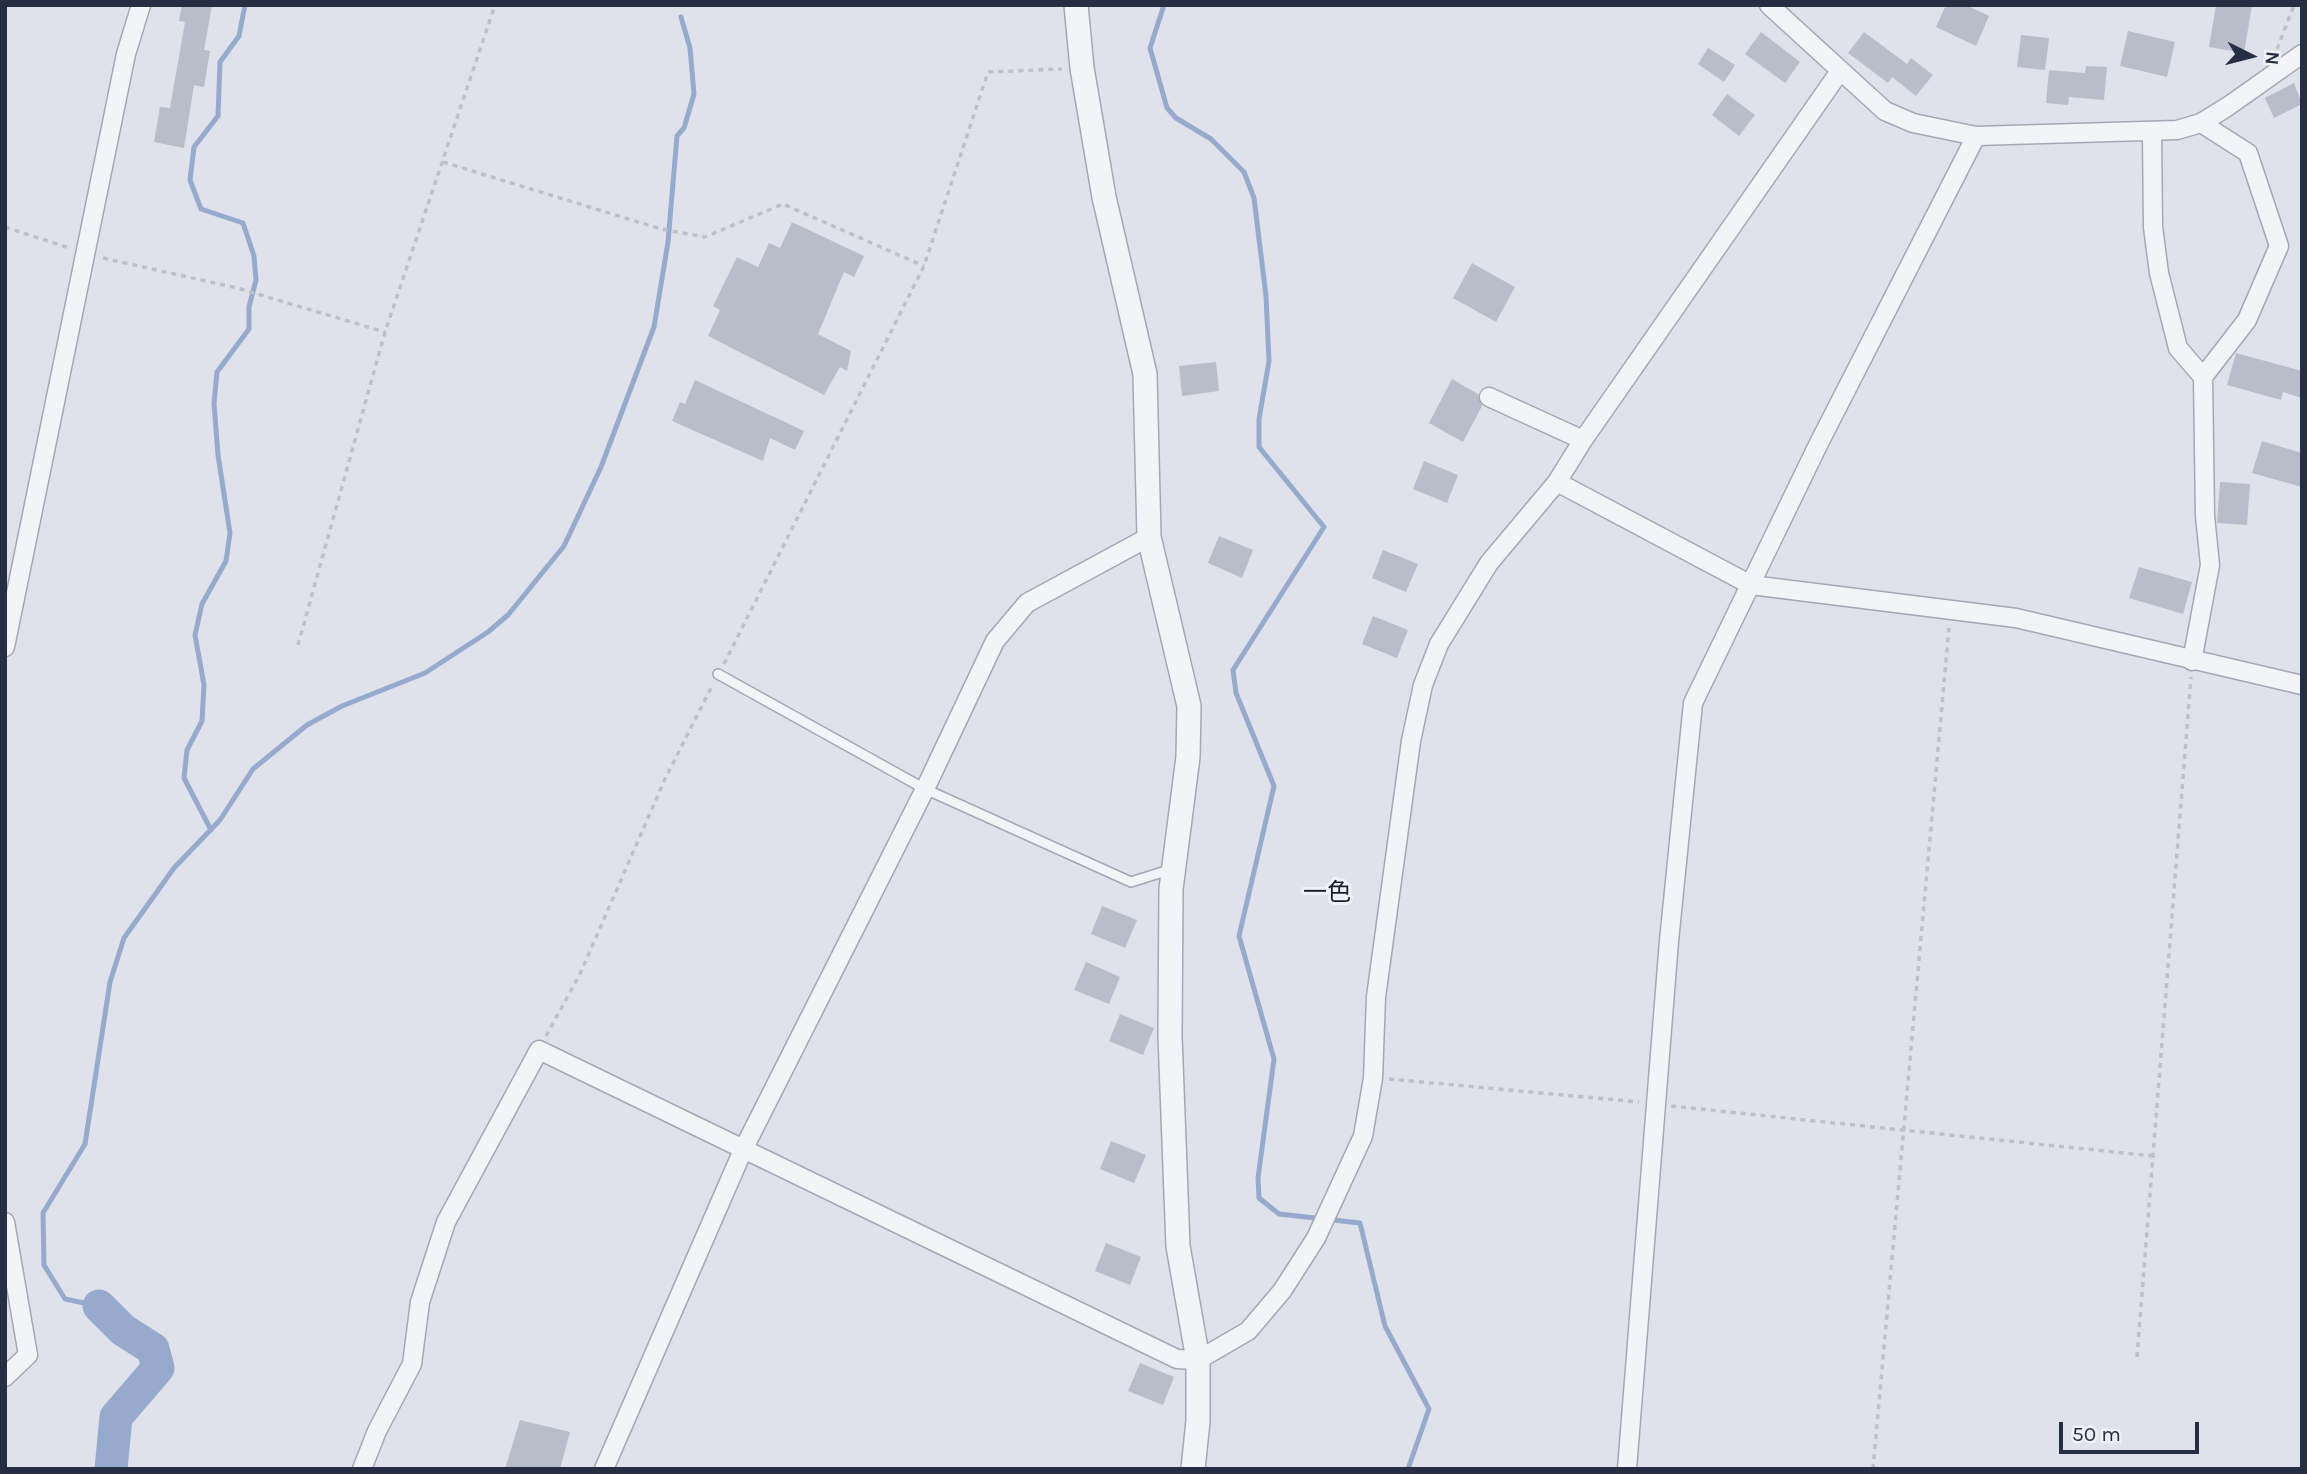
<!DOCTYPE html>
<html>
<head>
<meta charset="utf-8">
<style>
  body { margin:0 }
  #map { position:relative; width:2307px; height:1474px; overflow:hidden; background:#dfe2ea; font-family:Karla,sans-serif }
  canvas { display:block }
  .frame { position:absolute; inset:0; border:7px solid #272d43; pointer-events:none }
  .north { position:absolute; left:2216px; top:21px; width:70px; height:70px; -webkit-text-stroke:5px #eff1f7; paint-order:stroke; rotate:96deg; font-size:19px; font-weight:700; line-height:28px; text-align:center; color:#272d43 }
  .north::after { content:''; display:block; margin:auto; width:24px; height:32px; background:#272d43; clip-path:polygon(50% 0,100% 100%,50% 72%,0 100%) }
  .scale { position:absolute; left:2059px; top:1422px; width:140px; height:32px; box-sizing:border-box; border:4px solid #272d43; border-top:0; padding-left:9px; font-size:21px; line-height:24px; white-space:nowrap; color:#272d43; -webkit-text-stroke:5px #eff1f7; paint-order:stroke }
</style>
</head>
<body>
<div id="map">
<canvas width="2307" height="1474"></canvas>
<div class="frame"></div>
<div class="north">N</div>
<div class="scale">50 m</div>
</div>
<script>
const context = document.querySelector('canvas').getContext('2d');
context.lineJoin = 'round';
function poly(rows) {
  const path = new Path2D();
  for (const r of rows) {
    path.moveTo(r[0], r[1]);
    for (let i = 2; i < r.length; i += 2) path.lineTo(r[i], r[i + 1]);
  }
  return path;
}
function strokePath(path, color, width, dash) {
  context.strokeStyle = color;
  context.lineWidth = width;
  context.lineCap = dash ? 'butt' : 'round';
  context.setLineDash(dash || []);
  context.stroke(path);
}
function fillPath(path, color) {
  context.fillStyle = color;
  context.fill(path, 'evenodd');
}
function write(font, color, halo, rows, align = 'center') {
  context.font = font + ' Karla,"Noto Sans JP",sans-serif';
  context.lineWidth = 6;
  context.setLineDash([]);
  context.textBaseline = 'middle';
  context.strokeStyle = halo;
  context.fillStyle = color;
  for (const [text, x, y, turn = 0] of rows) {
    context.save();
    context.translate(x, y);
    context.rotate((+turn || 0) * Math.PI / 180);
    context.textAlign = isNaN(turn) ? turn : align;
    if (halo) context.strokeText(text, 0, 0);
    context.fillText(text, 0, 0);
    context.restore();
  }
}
strokePath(poly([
  [1164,5,1150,48,1167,108,1176,118,1211,139,1244,172,1254,198,1266,296,1269,361,1259,419,1259,447,1324,527,1233,670,1236,693,1274,786,1239,936,1274,1059,1258,1178,1259,1198,1279,1214,1360,1223,1385,1326,1429,1409,1408,1469],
  [211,830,184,778,187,750,202,721,204,685,195,635,202,604,226,561,230,533,218,455,214,403,217,372,249,329,249,307,256,280,254,256,243,223,201,209,190,180,194,147,218,116,220,62,239,36,245,5],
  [99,1306,65,1299,44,1265,43,1213,85,1144,110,982,124,938,174,868,220,820,253,769,307,725,342,706,425,673,488,632,508,615,564,546,601,467,654,327,668,242,677,136,684,128,694,94,690,48,681,17]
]), '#97aacd', 5);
strokePath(poly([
  [99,1306,123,1330,153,1349,158,1368,116,1417,111,1469]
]), '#97aacd', 33);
fillPath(poly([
  [182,5,212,5,204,50,210,51,204,87,194,85,184,148,154,142,160,107,170,108,185,22,179,21],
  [1946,5,1966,5,1989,16,1976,46,1936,27],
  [2216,5,2252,5,2244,53,2209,47],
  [2128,31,2175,42,2167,77,2120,66],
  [1761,32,1800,62,1785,83,1745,54],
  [1864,32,1907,64,1911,58,1933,75,1916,96,1892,77,1888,83,1848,53],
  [2021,35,2049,38,2045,70,2017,67],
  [1708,48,1735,65,1724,82,1698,64],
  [2086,66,2107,67,2104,100,2069,97,2068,105,2046,103,2049,70,2085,73],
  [2294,83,2302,104,2274,118,2265,98],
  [1727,94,1755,115,1739,136,1712,115],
  [792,222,864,256,854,277,844,272,818,334,851,351,847,371,840,367,824,395,708,336,720,310,713,306,737,257,758,267,769,243,780,248],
  [1472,263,1515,287,1496,322,1453,298],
  [2236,353,2302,371,2302,398,2283,392,2281,400,2227,385],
  [1216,362,1219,391,1182,396,1179,366],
  [1452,379,1478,394,1482,406,1463,442,1429,423],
  [695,380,804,431,795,450,770,438,763,461,672,421,680,402,685,404],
  [2262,441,2302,453,2302,487,2252,473],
  [1424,461,1458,475,1447,503,1413,489],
  [2220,482,2250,484,2247,525,2217,523],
  [1219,536,1253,550,1242,578,1208,563],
  [1383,550,1418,564,1406,592,1372,578],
  [2139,567,2192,582,2183,614,2129,598],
  [1373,616,1408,630,1397,658,1362,644],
  [1102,906,1137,920,1125,948,1091,934],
  [1086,962,1120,977,1109,1004,1074,990],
  [1120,1014,1154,1028,1143,1055,1109,1041],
  [1111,1141,1146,1155,1134,1183,1100,1169],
  [1106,1243,1141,1257,1130,1285,1095,1271],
  [1140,1363,1174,1377,1163,1405,1128,1391],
  [520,1420,570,1432,560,1469,505,1469]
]), '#b9bdca');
const service = poly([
  [718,674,925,789,1131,882,1172,869]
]);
const minor = poly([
  [1769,5,1885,111,1913,123,1976,136,2177,130,2201,123,2227,107,2302,54],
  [2201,123,2248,153,2279,246,2247,320,2203,377],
  [2152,132,2153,227,2159,273,2178,348,2203,377,2205,516,2210,565,2192,661],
  [1489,397,1583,440],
  [1557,482,1751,585,2016,618,2302,685],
  [5,647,126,54,141,5],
  [5,1222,28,1355,5,1377],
  [362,1469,377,1431,412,1364,420,1302,446,1222,539,1050,1177,1359,1198,1360,1248,1331,1282,1291,1316,1238,1363,1136,1373,1078,1376,997,1411,741,1423,685,1439,644,1489,563,1557,482,1583,440,1840,71],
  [604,1469,743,1150,925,789,995,641,1027,603,1149,537],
  [1627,1469,1669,941,1693,703,1818,445,1976,136]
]);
const tertiary = poly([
  [1076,5,1082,68,1104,197,1145,374,1149,537,1189,706,1188,757,1171,889,1170,1036,1178,1246,1198,1360,1198,1421,1193,1469]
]);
strokePath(service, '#a4a8b5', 12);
strokePath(minor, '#a4a8b5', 21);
strokePath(tertiary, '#a4a8b5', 26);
strokePath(poly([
  [2277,49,2294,5],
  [443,162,661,229,705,237,783,204,924,266],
  [5,227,69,248],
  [103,258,237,288,385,332],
  [298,645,385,332,495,5],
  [724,664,924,266,988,72,1062,69],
  [546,1036,580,974,665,779,712,686],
  [1389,1079,1639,1102],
  [1671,1106,2153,1156],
  [2137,1357,2191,677],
  [1873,1469,1949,628]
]), '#bdc0c9', 3.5, [5, 5]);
strokePath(service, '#f2f4f8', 9);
strokePath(minor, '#f2f4f8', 18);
strokePath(tertiary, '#f2f4f8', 23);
write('24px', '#191e33', '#eff1f7', [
  ["一色",1327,893]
]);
</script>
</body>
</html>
